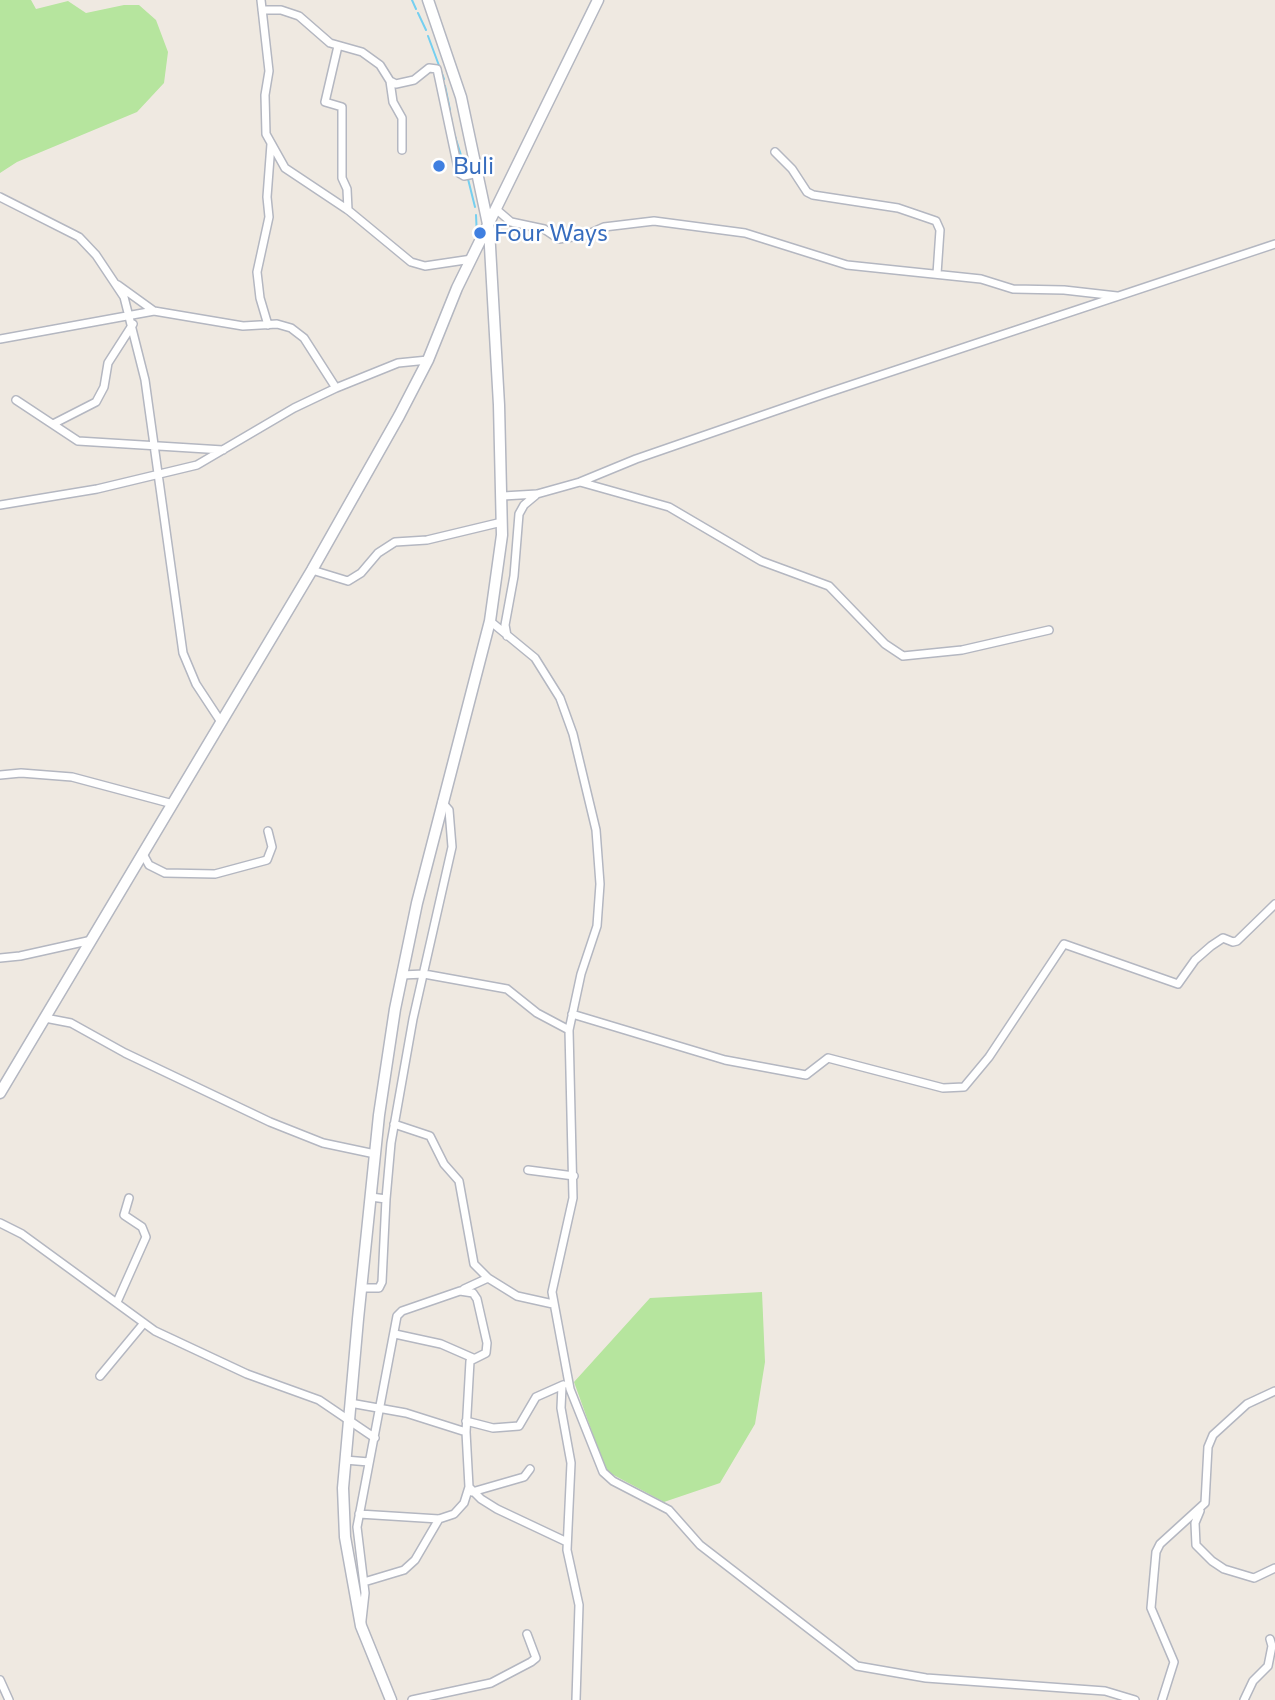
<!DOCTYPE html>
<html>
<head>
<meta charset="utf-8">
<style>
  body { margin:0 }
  canvas { display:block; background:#efe9e1 }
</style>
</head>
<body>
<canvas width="1275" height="1700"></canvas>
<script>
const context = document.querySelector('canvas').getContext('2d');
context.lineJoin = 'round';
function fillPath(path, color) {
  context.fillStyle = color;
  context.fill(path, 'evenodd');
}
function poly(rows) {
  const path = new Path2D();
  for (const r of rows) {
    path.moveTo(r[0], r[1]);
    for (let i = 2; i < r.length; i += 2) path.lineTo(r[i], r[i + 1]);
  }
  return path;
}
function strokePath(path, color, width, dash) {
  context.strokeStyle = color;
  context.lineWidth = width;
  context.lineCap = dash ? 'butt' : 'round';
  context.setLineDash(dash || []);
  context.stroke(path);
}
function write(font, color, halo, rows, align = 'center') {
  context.font = font + ' Commissioner,sans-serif';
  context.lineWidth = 5;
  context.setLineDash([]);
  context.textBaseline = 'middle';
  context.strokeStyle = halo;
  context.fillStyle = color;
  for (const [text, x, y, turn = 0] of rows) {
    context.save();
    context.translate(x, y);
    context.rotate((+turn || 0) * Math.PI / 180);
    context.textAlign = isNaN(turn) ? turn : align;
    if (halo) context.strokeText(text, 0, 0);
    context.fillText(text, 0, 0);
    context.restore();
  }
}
fillPath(poly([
  [0,0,31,0,36,9,68,1,86,13,124,5,139,5,156,20,168,52,164,83,137,112,17,162,0,173],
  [762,1292,765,1362,755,1424,720,1483,664,1502,606,1471,574,1382,650,1298]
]), '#b6e59e');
strokePath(poly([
  [412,0,416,9],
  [418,13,426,30],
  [428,36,444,79],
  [445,86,450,110],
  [451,117,452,124],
  [453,130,466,171],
  [468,179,475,207],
  [476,215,477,237]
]), '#75cff0', 2);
const street = poly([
  [261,0,269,71,265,95,266,134,285,168,348,210,411,262,425,266,472,259],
  [262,10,281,10,299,16,330,43,362,52,380,65,390,81,393,102,402,118,402,150],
  [338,46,325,102,342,107,342,178,347,189,348,210],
  [390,81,396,84,414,80,429,68,437,69,459,173,464,176,479,173],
  [775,152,792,169,807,192,813,195,898,208,936,221,940,230,937,274],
  [0,197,79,237,96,255,124,297,145,380,183,653,196,684,221,722],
  [497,210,511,222,544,229,559,239,586,235,604,227,654,221,745,233,847,265,981,279,1013,289,1064,290,1117,296],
  [118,285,154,311,243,326,277,324,291,328,304,338,336,388],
  [268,325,260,298,257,272,269,217,267,197,271,144],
  [0,339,154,311],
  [16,400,78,441,223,450],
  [53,424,96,402,104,387,108,363,133,324],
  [580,482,669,507,761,561,829,586,885,644,903,656,962,650,1049,630],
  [503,496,537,494,580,482,636,459,824,394,1275,244],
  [0,505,97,489,197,465,294,408,336,388,398,363,428,360],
  [312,570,348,581,361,573,378,553,395,542,427,540,502,522],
  [490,621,535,658,560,698,573,734,596,830,600,884,597,926,581,974,569,1030,573,1198,552,1292,570,1389,603,1472,613,1481,669,1510,700,1545,857,1666,926,1678,1105,1691,1135,1700],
  [507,636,505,625,514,576,519,514,524,505,536,495],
  [0,775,21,773,72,777,173,804],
  [143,854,149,865,165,873,215,874,267,860,272,847,268,831],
  [0,958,20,956,92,940],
  [402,975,424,974,507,989,537,1013,569,1030],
  [572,1014,725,1060,806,1075,828,1058,943,1088,964,1087,989,1057,1064,944,1178,984,1195,960,1211,946,1223,938,1233,942,1237,941,1275,904],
  [45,1018,71,1023,125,1053,270,1122,323,1143,375,1154],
  [394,1124,430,1136,444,1164,459,1181,474,1264,488,1278,517,1296,553,1304],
  [528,1170,574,1176],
  [386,1199,391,1143,413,1019,452,847,449,810,442,802],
  [0,1223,22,1234,155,1331,247,1374,319,1400,375,1438],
  [362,1288,379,1288,382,1282,386,1199,371,1197],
  [464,1289,488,1278],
  [117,1302,146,1237,142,1227,124,1215,129,1198],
  [395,1334,441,1344,473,1358],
  [100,1376,144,1323],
  [562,1386,561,1408,571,1463,567,1550,579,1605,576,1700],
  [350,1403,406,1413,466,1432],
  [466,1421,493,1428,519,1426,536,1397,563,1385],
  [345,1460,369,1462],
  [472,1492,524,1477,530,1469],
  [1200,1511,1195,1523,1196,1545,1212,1561,1224,1569,1254,1578,1275,1568],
  [359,1514,439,1519,454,1514,464,1503,469,1487],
  [364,1582,404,1570,415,1560,439,1519],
  [362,1620,365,1593,357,1527,397,1316,402,1311,460,1291,473,1293,477,1299,487,1343,486,1353,470,1361,466,1432,469,1487,481,1499,497,1509,567,1542],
  [0,1680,9,1700],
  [412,1700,491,1683,531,1662,536,1658,527,1634],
  [1162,1700,1174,1662,1151,1608,1156,1552,1160,1544,1205,1503,1208,1447,1213,1435,1247,1404,1275,1391],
  [1244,1700,1253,1681,1268,1666,1272,1646,1270,1639]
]);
const secondary = poly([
  [0,1093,312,570,399,416,428,360,457,288,598,0],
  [391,1700,361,1626,345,1537,343,1488,358,1319,379,1115,395,1009,417,903,490,621,502,535,499,405,489,229,461,97,428,0]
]);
strokePath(street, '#b4b7c1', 10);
strokePath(secondary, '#b4b7c1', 13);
strokePath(street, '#fff', 7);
strokePath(secondary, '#fff', 10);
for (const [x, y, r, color] of [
  [439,166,7,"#3f7fe0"],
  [480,233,7,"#3f7fe0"]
]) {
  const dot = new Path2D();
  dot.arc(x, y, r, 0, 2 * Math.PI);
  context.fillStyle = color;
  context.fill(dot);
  strokePath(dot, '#fff', 2.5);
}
write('24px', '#366cbe', '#fff', [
  ["Buli",453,166],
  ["Four Ways",494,233]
], 'left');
</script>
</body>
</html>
